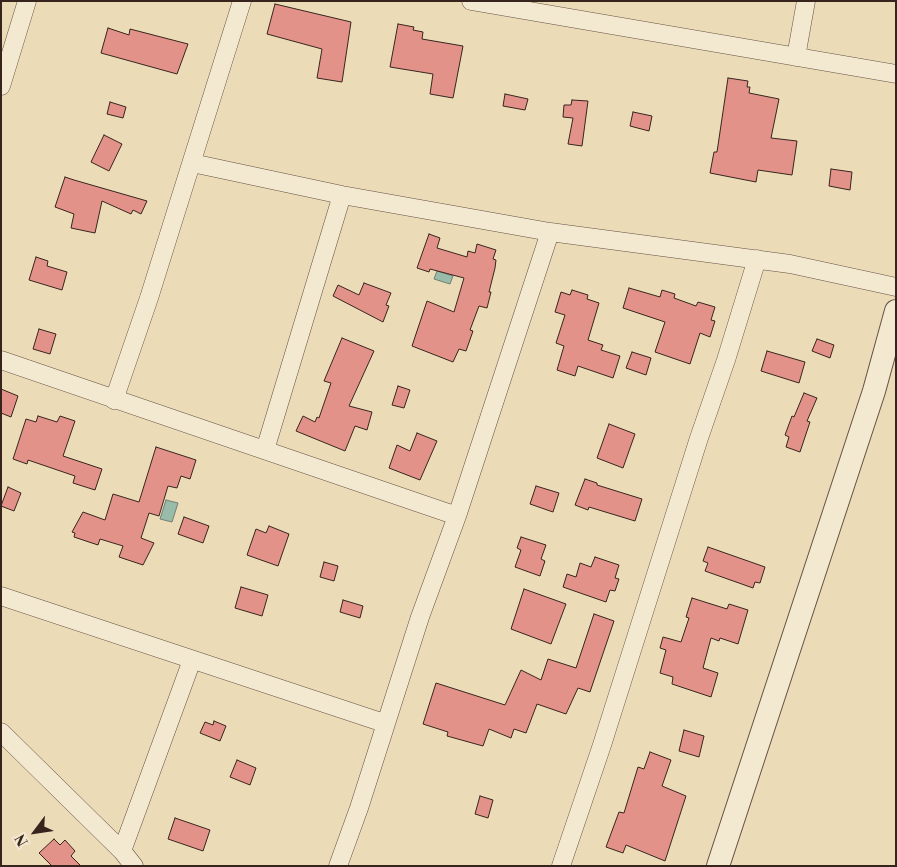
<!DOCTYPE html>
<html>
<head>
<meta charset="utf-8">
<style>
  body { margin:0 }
  #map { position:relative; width:897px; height:867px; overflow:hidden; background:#ecdbb7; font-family:"Libre Bodoni",serif }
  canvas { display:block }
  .frame { position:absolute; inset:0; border:2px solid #37251d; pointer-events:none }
  .north { position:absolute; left:10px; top:807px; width:50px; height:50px; -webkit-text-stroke:4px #f3e8d0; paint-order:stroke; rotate:239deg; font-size:14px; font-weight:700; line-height:20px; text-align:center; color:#37251d }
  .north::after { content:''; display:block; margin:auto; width:18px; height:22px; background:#37251d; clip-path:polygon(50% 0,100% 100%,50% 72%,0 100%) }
</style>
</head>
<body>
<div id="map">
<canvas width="897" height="867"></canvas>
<div class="frame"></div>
<div class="north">N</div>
</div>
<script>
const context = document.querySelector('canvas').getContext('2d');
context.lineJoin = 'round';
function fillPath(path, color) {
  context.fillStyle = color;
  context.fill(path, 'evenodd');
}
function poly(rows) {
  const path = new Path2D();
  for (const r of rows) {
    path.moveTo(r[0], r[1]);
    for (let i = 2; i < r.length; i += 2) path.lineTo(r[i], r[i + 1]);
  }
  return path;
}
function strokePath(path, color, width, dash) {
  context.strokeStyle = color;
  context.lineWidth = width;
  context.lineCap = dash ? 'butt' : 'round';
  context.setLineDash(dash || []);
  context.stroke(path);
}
const water = poly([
  [437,271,453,276,450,284,434,279,437,271],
  [166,500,178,503,172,522,160,519,166,500]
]);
fillPath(water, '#9ba');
strokePath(water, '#727f72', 1);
const building = poly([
  [275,4,351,22,342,82,317,78,322,49,267,34,275,4],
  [398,24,414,27,413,30,423,32,422,39,463,46,453,98,430,94,433,74,390,67,398,24],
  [108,28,129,35,130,29,188,44,177,74,101,53,108,28],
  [728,78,748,81,747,87,750,87,749,93,779,99,771,138,797,141,792,175,758,170,756,182,710,173,714,152,717,152,728,78],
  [505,94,528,99,525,110,503,106,505,94],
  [572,100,588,101,582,146,568,144,573,118,563,117,564,105,571,105,572,100],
  [110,102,126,107,123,118,107,114,110,102],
  [633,112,652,116,649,131,630,126,633,112],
  [104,135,122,144,109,171,91,162,104,135],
  [831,169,852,172,850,190,829,186,831,169],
  [65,177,74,180,147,201,141,214,133,210,131,214,102,201,95,233,71,228,74,214,55,207,65,177],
  [429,234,440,238,437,248,467,257,468,251,475,253,477,244,496,250,493,259,496,260,495,268,489,292,491,292,487,308,479,306,470,330,473,331,466,351,459,349,453,362,412,346,427,301,454,312,464,278,430,269,429,272,417,268,429,234],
  [36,257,48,261,47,266,67,272,62,290,29,280,36,257],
  [364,283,391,293,386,305,389,306,383,322,333,296,338,285,359,295,364,283],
  [629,288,660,297,662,290,675,294,674,298,696,306,698,302,715,307,711,320,715,321,710,337,700,333,690,364,655,352,665,322,623,308,629,288],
  [572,290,588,295,587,299,599,303,588,340,603,345,601,350,620,356,613,378,578,366,575,376,557,370,564,346,556,343,565,315,555,312,561,292,570,295,572,290],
  [39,329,56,334,50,354,33,349,39,329],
  [342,338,374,351,349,406,372,412,367,430,355,426,345,451,296,431,303,416,315,422,317,417,319,418,331,383,324,381,342,338],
  [817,339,834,345,830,358,812,351,817,339],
  [767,351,805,362,799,383,761,371,767,351],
  [632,352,651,358,646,375,626,368,632,352],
  [398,386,410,390,404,408,392,405,398,386],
  [1,389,18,396,11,417,1,413,1,389],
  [804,393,817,398,807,421,810,422,800,452,786,447,789,437,785,435,792,416,794,417,804,393],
  [38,416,57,422,60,416,75,421,63,456,102,469,95,490,73,483,75,476,28,460,27,464,13,459,26,419,36,422,38,416],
  [609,424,635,434,623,468,597,458,609,424],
  [417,433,437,441,420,480,389,468,397,445,410,451,417,433],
  [156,447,196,460,190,479,181,476,177,488,168,486,159,516,149,513,141,538,154,543,143,565,119,557,123,546,100,539,98,545,74,537,75,533,72,532,83,512,105,520,113,494,139,502,156,447],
  [585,479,597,483,597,485,642,499,635,521,589,507,588,510,575,505,585,479],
  [536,486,559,493,553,512,530,504,536,486],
  [8,487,21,493,14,511,1,506,8,487],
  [184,517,209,526,203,543,178,534,184,517],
  [269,526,289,534,278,566,247,555,256,529,266,533,269,526],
  [521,537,546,545,541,559,545,561,540,576,515,567,521,550,517,548,521,537],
  [708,547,765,567,760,583,755,582,753,588,705,571,708,563,703,561,708,547],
  [595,557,619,565,615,578,619,579,615,591,610,590,606,602,563,587,567,574,576,577,580,563,591,567,595,557],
  [324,562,338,566,334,581,320,577,324,562],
  [241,587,268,595,262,616,235,608,241,587],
  [524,589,566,604,551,644,511,629,524,589],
  [692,598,727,609,729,604,748,610,738,644,720,638,719,641,711,638,703,668,718,673,711,697,672,684,673,677,660,673,666,650,660,648,663,637,681,642,689,618,686,617,692,598],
  [343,600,363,606,360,618,340,612,343,600],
  [594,614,614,621,590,692,578,688,566,714,537,704,526,733,514,729,511,738,489,729,483,746,447,736,448,732,423,724,436,683,505,705,521,670,541,680,548,659,576,668,594,614],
  [214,721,226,726,220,741,200,733,205,722,213,725,214,721],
  [684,730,704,736,699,757,679,751,684,730],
  [650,752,671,760,662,786,686,796,665,861,626,845,623,853,606,847,619,812,624,813,638,767,644,769,650,752],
  [237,760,256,768,250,785,230,777,237,760],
  [480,796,493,800,488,818,475,814,480,796],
  [175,818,210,830,203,851,168,839,175,818],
  [54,839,60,845,65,840,75,851,71,856,81,866,52,866,39,853,54,839]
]);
fillPath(building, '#e39289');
strokePath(building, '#37251d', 1);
const minor = poly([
  [471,1,896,74],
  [796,57,806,1],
  [1,86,27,1],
  [192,163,342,195,550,232,790,264,896,287],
  [1,360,457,516],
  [114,400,149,298,242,1],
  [265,450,342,195],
  [1,596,384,723],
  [1,732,122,851,134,866],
  [122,851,192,660],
  [338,866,359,808,420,617,457,516,550,232],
  [561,866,602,745,699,438,726,360,757,259]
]);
const tertiary = poly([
  [718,866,874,391,896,311]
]);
strokePath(minor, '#645244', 19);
strokePath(tertiary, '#645244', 24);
strokePath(minor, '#f3e8d0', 18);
strokePath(tertiary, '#f3e8d0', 22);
</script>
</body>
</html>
